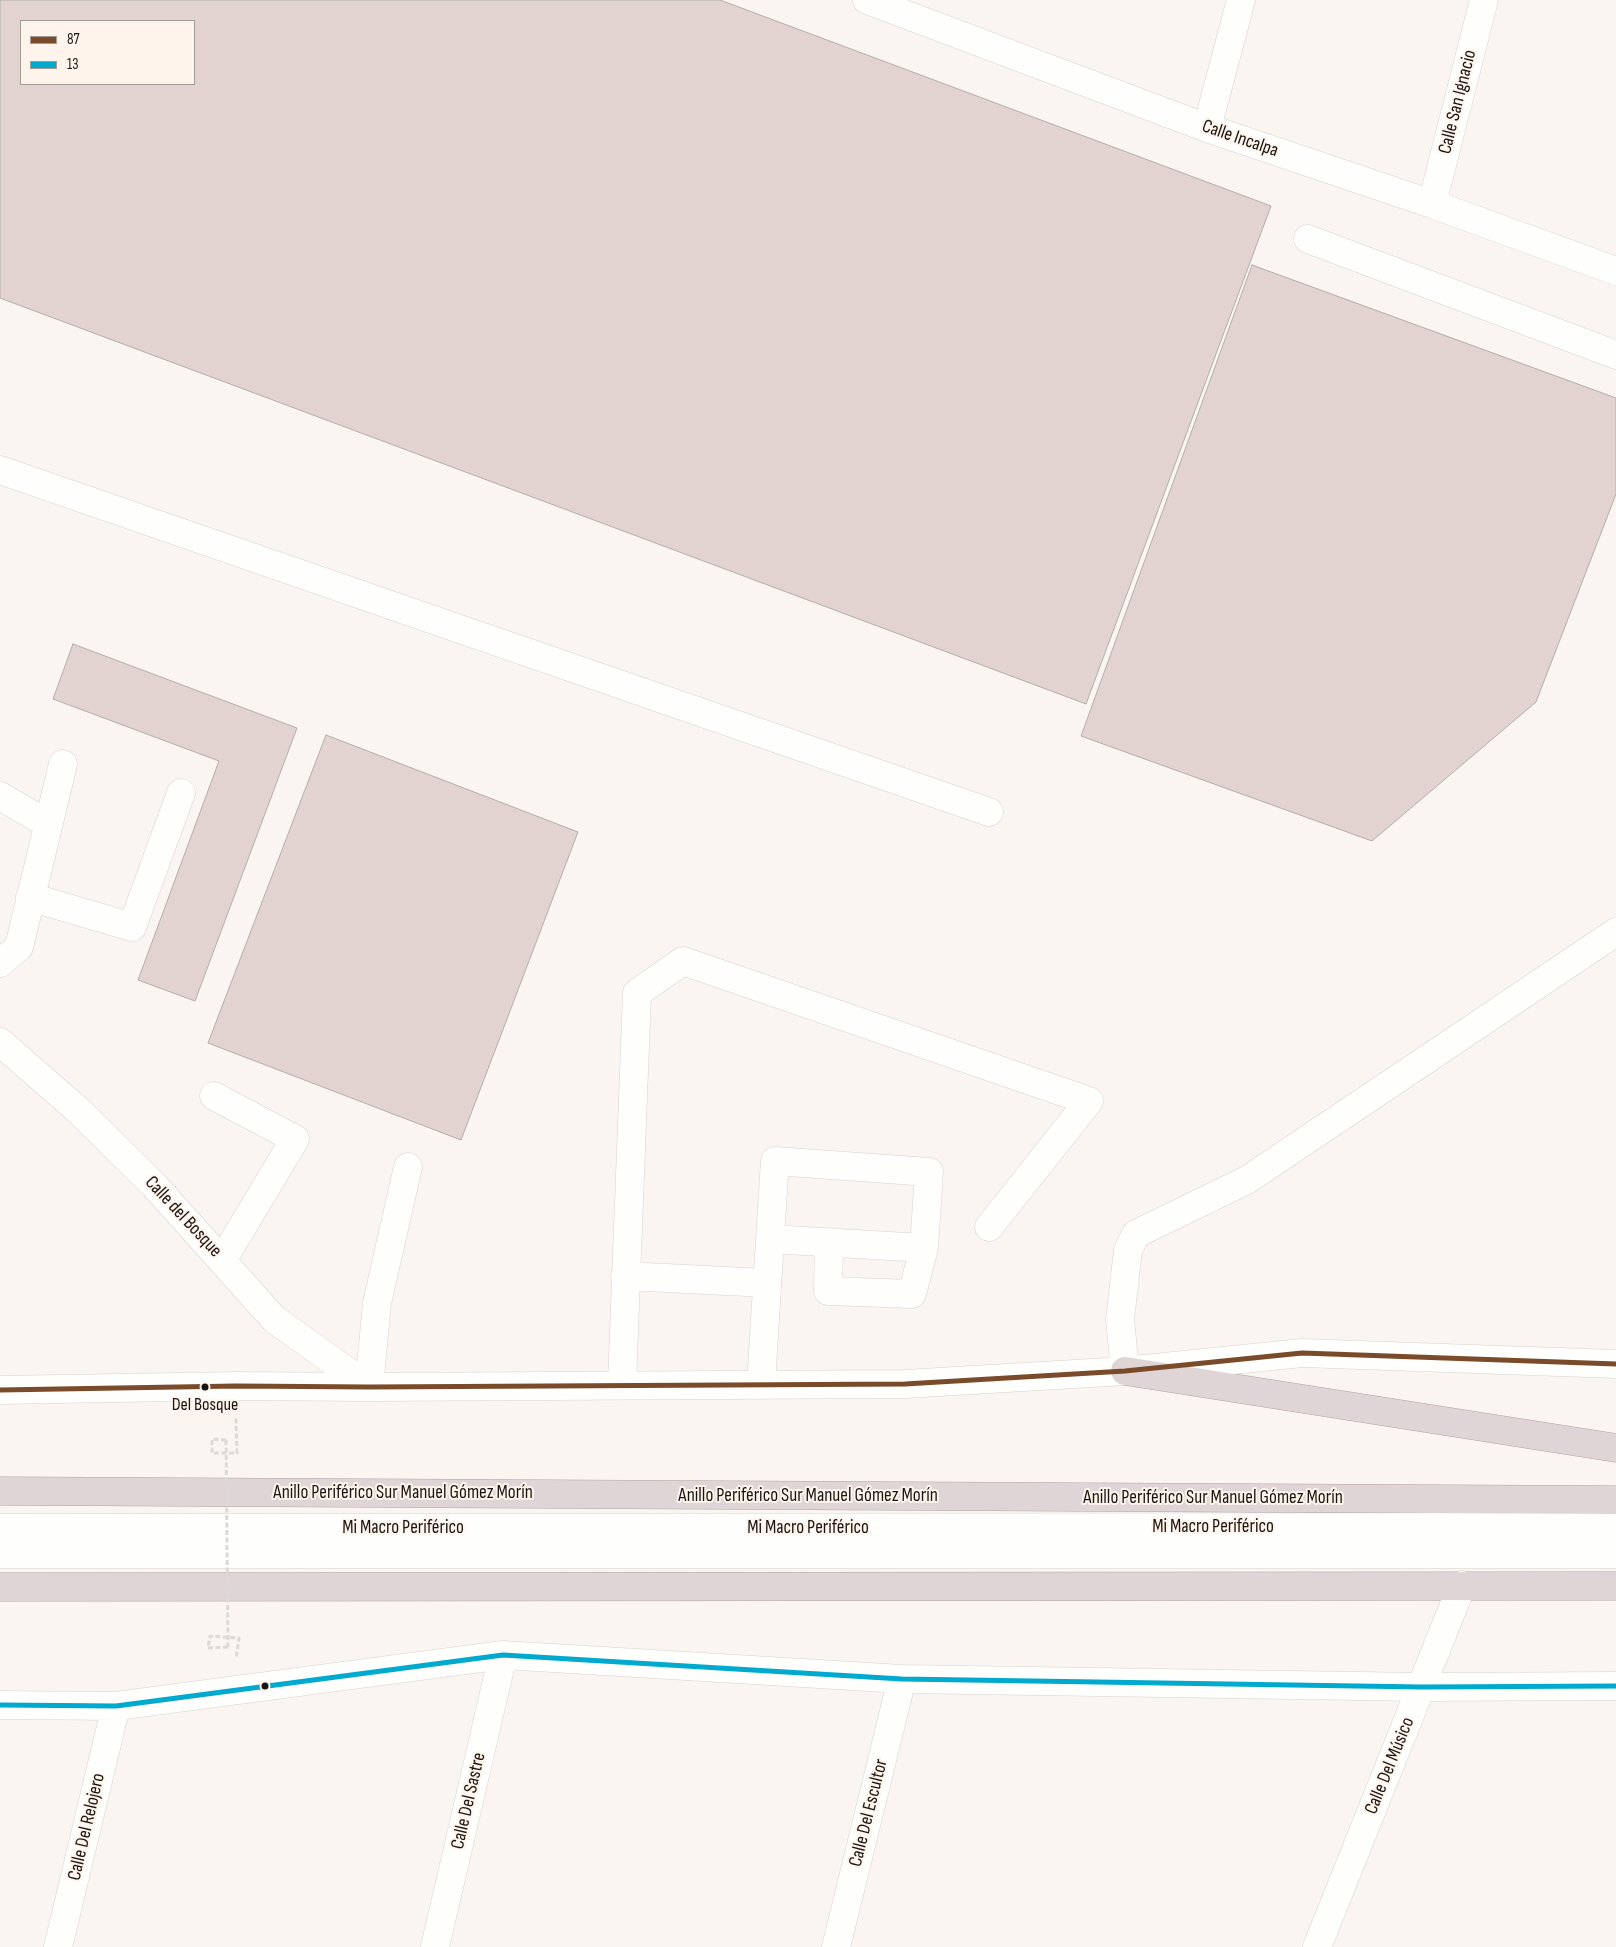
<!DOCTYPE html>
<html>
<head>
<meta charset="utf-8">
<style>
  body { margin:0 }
  #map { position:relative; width:1616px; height:1947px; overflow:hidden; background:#faf5f0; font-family:"Sofia Sans Condensed",sans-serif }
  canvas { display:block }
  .legend { position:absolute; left:20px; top:20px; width:175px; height:65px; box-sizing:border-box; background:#fef4ec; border:1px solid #a29b95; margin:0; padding:6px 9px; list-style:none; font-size:15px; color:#191512 }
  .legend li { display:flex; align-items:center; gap:10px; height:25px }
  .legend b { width:25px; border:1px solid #a29b95 }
</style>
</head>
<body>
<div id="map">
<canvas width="1616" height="1947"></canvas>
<ul class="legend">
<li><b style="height:6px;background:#7a4b2a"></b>87</li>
<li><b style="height:6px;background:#00a9ce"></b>13</li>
</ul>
</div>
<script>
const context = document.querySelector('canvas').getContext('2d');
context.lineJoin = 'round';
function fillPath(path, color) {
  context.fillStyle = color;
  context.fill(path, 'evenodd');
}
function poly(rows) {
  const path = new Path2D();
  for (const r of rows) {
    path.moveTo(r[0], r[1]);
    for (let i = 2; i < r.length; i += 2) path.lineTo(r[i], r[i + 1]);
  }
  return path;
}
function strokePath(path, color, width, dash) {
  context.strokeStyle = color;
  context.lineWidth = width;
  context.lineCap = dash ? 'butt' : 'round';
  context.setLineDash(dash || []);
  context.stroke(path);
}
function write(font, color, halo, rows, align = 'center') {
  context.font = font + ' "Sofia Sans Condensed",sans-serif';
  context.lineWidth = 4;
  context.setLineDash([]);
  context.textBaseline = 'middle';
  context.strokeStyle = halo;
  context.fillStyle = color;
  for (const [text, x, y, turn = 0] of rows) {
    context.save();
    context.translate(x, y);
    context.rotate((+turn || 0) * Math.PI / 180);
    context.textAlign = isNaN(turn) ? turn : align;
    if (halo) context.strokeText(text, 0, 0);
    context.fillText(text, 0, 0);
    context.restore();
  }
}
const building = poly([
  [0,0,720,0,1271,206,1086,704,0,298,0,0],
  [21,21,194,21,194,84,21,84,21,21],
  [1252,265,1616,398,1616,494,1536,702,1372,841,1081,736,1252,265],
  [73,644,297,728,195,1001,138,980,219,761,53,699,73,644],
  [326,735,578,832,461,1140,208,1043,326,735]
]);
fillPath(building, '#e2d3d1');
strokePath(building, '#b2adab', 1);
const minor = poly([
  [867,0,1207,128,1432,204,1616,271],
  [1207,128,1241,0],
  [1432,204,1484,0],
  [1308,239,1616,355],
  [0,470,989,812],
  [0,796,48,824],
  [30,897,132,927,181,793],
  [0,963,19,947,63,764],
  [0,1042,79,1111,154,1185,274,1319,369,1387],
  [214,1096,295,1139,223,1259],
  [829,1242,828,1291,912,1294,924,1248],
  [625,1276,767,1283],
  [1125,1371,1120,1319,1128,1250,1136,1234,1247,1180,1616,932],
  [622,1384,637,993,683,961,1089,1101,989,1227],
  [761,1384,770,1239,775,1161,929,1172,924,1248,770,1239],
  [369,1387,377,1303,408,1167],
  [0,1390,236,1386,369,1387,905,1384,1125,1371,1302,1353,1616,1364],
  [0,1528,1616,1527],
  [0,1554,1616,1554],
  [0,1705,116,1706,503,1655,902,1679,1422,1687,1616,1686],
  [58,1947,116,1706],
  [435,1947,503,1655],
  [836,1947,902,1679],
  [1317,1947,1462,1585]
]);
const highway = poly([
  [1125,1371,1616,1448],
  [0,1491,1616,1500],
  [0,1587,1616,1586]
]);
strokePath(minor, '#d7d3cf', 29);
strokePath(highway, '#afa3a2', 29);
strokePath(poly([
  [226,1440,212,1439,212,1453,237,1453,236,1418],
  [228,1647,208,1648,210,1636,239,1638,236,1659]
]), '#dbdad8', 3, [5, 2.5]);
strokePath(minor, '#fefefd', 28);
strokePath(highway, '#e0d5d6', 28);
strokePath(poly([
  [226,1440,228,1647]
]), '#dbdad8', 3, [5, 2.5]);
strokePath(poly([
  [0,1390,236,1386,369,1387,905,1384,1125,1371,1302,1353,1616,1364]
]), '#7a4b2a', 5);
strokePath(poly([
  [0,1705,116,1706,503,1655,902,1679,1422,1687,1616,1686]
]), '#00a9ce', 5);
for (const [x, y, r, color] of [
  [205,1387,4.5,"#191512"],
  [265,1686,4.5,"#191512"]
]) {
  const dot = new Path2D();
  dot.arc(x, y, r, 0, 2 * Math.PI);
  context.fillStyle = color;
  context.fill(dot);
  strokePath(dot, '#fef4ec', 2);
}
write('18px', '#191512', '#fef4ec', [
  ["Del Bosque",205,1405]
]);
write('19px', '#191512', '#fef4ec', [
  ["Calle San Ignacio",1458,102,-76],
  ["Calle Incalpa",1240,139,19],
  ["Calle del Bosque",183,1217,47],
  ["Anillo Periférico Sur Manuel Gómez Morín",403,1493],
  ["Anillo Periférico Sur Manuel Gómez Morín",808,1496],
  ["Anillo Periférico Sur Manuel Gómez Morín",1213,1498],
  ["Mi Macro Periférico",1213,1527],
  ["Mi Macro Periférico",403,1528],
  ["Mi Macro Periférico",808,1528],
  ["Calle Del Músico",1390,1766,-68],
  ["Calle Del Sastre",469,1801,-77],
  ["Calle Del Escultor",869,1813,-76],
  ["Calle Del Relojero",87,1827,-77]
]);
</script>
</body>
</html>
